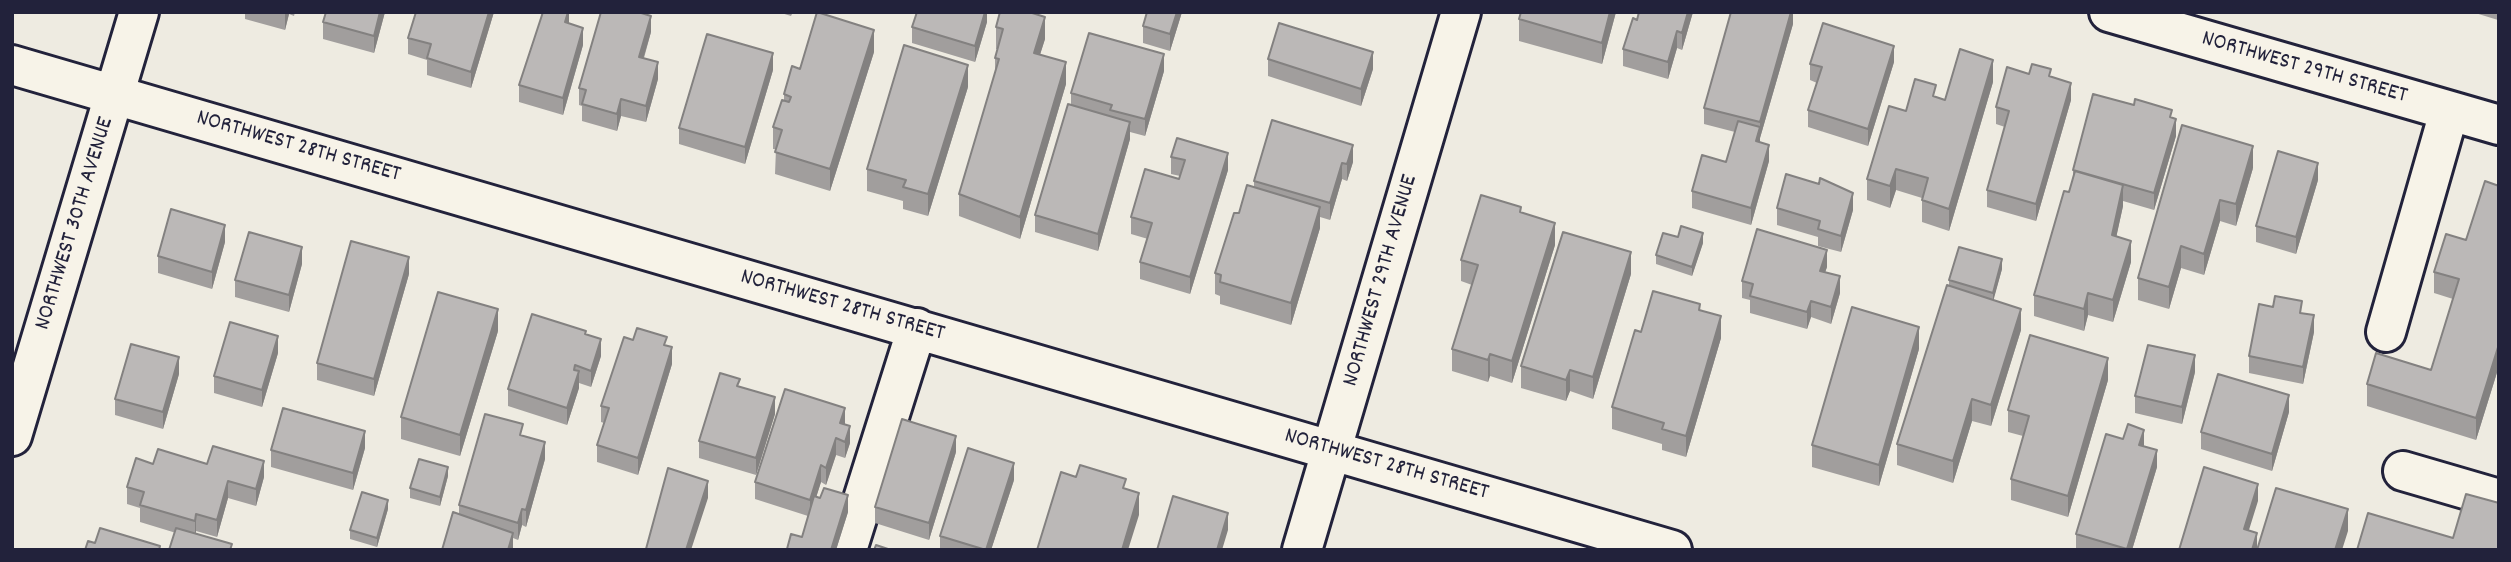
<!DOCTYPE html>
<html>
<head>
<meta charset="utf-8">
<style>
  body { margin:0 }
  #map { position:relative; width:2511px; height:562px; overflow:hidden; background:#eeebe1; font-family:Dekko,sans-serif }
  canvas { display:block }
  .frame { position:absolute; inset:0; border:14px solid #22223b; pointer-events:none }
</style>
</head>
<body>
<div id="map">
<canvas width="2511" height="562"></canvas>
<div class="frame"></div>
</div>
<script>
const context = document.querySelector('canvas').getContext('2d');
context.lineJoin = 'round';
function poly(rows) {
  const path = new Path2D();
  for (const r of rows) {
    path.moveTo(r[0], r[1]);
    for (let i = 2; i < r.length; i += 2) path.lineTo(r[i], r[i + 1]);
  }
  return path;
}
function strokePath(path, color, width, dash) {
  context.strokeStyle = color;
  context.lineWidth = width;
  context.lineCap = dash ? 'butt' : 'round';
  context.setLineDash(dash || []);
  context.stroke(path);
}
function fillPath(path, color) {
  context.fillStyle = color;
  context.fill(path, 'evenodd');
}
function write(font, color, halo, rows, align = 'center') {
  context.font = font + ' Dekko,sans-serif';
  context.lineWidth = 7;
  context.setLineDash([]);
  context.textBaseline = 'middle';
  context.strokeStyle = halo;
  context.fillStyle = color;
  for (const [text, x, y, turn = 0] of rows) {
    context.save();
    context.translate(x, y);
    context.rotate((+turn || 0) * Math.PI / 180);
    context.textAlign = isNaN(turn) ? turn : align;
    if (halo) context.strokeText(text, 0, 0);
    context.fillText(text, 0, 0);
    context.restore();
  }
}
const minor = poly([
  [2109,12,2499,125],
  [12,65,1672,550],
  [2386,332,2449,112],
  [12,436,139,12],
  [2403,471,2499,499],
  [847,550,917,328],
  [1302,550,1461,12]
]);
strokePath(minor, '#22223b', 44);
strokePath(minor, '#f7f3e8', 38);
fillPath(poly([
  [245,12,295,12,294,16,289,14,285,30,245,19],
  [385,12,374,53,323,39,323,22],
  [494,12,471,88,427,75,427,60,408,54,408,38],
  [569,12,569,24,583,45,563,115,519,102,519,85],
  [778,12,793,12,791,16],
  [987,12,987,22,975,62,912,43,912,27],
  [1182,12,1170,51,1143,43,1143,26],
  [1616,12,1602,64,1519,41,1519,19],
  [1639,12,1693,12,1682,50,1677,48,1668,79,1623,66,1623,49,1637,20],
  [1793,12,1793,24,1760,138,1760,142,1769,161,1751,225,1692,208,1692,191,1726,162,1735,132,1704,124,1704,108],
  [2472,12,2499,12,2499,17,2498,20],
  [996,27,1045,39,1040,54,1066,84,1020,239,959,216,959,194,995,73,995,58,997,49,996,49],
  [651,32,644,58,658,79,646,122,621,116,617,131,582,121,582,106,579,105,579,88],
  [874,52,830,191,775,174,776,149,773,149,773,127,784,101,784,94,800,69],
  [1268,59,1373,69,1361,106,1268,76],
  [1894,62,1868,146,1808,127,1808,110,1817,83,1810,80,1810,64],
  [773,70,745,164,679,144,679,128],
  [1164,71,1145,136,1130,132,1130,139,1098,251,1035,232,1035,215,1071,105,1071,93],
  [2029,74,2051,77,2071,100,2036,221,1987,207,1987,190,2005,127,1996,124,1996,107],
  [1993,82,1949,231,1922,222,1922,198,1896,190,1890,208,1867,200,1867,179,1906,111,1936,97,1945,100],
  [968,87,928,216,903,209,903,201,867,191,867,169],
  [2134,105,2172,118,2176,136,2154,210,2123,201,2123,206,2116,237,2131,262,2113,322,2088,315,2084,331,2034,316,2034,295,2069,192,2073,180,2073,170],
  [1272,120,1353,162,1347,181,1342,179,1330,220,1320,217,1320,228,1291,325,1220,304,1220,296,1215,294,1215,273,1254,187,1254,181],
  [1171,157,1228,170,1190,294,1140,279,1140,262,1148,239,1131,234,1131,217,1179,179,1180,176,1171,174],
  [2253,168,2236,226,2220,221,2204,275,2181,268,2169,309,2138,300,2138,278],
  [2318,180,2296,254,2256,242,2256,226],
  [2499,186,2499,366,2476,440,2367,406,2367,384,2431,370,2453,299,2434,293,2434,272,2466,240],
  [1777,208,1853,210,1841,252,1818,246,1818,237,1777,225],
  [1521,212,1555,245,1512,383,1490,376,1488,382,1452,371,1452,349,1472,285,1461,281,1461,260],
  [1678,237,1703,243,1692,276,1656,264,1656,255],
  [225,242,212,289,158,273,158,256],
  [302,264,289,312,235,297,235,280],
  [1827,267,1825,272,1840,293,1831,324,1811,317,1807,329,1750,313,1750,300,1742,298,1742,281],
  [2002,269,1993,300,2021,330,1991,426,1972,421,1953,483,1897,465,1897,444,1949,286,1949,280],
  [409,274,374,396,317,380,317,363],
  [1631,274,1593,399,1570,391,1566,401,1521,388,1521,366],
  [1700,310,1721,338,1686,457,1662,450,1662,444,1612,429,1612,407,1641,332],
  [2302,313,2314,332,2303,384,2249,373,2249,356],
  [498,331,460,456,401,439,401,417],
  [586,334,601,356,591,387,579,383,579,388,567,425,508,406,508,389],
  [633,340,667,345,672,364,638,475,597,462,597,445,604,423,601,422,601,406],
  [1919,349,1879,486,1812,467,1812,445],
  [278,353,262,407,214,393,214,376],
  [2195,372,2182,424,2135,413,2135,396],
  [179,374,163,429,115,415,115,399],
  [2108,380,2068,517,2011,500,2011,479,2023,436,2008,432,2008,410],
  [740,386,775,414,756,475,699,458,699,441],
  [2289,412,2272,471,2201,449,2201,432],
  [845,424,850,443,845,458,836,455,826,485,821,482,816,497,848,512,836,550,787,550,787,549,802,537,808,516,755,499,755,482],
  [523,436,545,459,526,527,522,525,518,540,513,538,513,550,459,514,459,505],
  [2144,447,2157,467,2132,550,2076,550,2076,534],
  [365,448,353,490,271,467,271,450],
  [956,452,929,540,875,523,875,507],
  [153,464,207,464,264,477,256,506,228,498,217,537,196,531,196,533,232,550,140,522,140,508,127,504,127,487],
  [448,476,440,506,410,498,410,488],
  [1014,480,991,550,940,550,940,536],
  [388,509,377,547,350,539,350,530]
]), '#a19e9d');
fillPath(poly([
  [285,12,289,12,289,14,285,30],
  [380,12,385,12,374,53,374,36],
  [489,12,494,12,471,88,471,72],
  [568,12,569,12,569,26,565,22],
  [985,12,987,12,987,22,975,62,975,46],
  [1177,12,1182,12,1170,51,1170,34],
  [1610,12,1616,12,1602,64,1602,43],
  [1688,12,1693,12,1682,50,1682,33],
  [1791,12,1793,12,1793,24,1760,138,1760,144,1756,141,1760,128,1760,122],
  [651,16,651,32,639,73,639,57],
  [1045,17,1045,39,1034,74,1034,53],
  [583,28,583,45,563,115,563,98],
  [874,30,874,52,830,191,830,169],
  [1677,31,1677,48,1668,79,1668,62],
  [1894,46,1894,62,1868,146,1868,129],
  [1373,52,1373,69,1361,106,1361,89],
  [773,53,773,70,745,164,745,147],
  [1164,54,1164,71,1145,136,1145,119],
  [1993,60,1993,82,1949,231,1949,209],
  [658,62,658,79,646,122,646,106],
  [1066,62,1066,84,1020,239,1020,217],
  [968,65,968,87,928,216,928,194],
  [2071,83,2071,100,2036,221,2036,204],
  [621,99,621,116,617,131,617,114],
  [2176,119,2176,136,2154,210,2154,193],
  [1130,122,1130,139,1098,251,1098,234],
  [1353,145,1353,162,1347,181,1347,164],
  [1769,145,1769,161,1751,225,1751,208],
  [2253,146,2253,168,2236,226,2236,204],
  [1228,153,1228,170,1190,294,1190,277],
  [1342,163,1342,179,1330,220,1330,203],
  [2318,163,2318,180,2296,254,2296,237],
  [1896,169,1896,190,1890,208,1890,186],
  [2123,185,2123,206,2112,257,2112,235],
  [1853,193,1853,210,1841,252,1841,236],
  [2220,200,2220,221,2204,275,2204,254],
  [1320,207,1320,228,1291,325,1291,303],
  [1555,223,1555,245,1512,383,1512,361],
  [225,225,225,242,212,289,212,272],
  [1703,233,1703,243,1692,276,1692,267],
  [2131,241,2131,262,2113,322,2113,300],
  [2181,246,2181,268,2169,309,2169,287],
  [302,247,302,264,289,312,289,295],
  [1827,250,1827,267,1820,287,1820,271],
  [1631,252,1631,274,1593,399,1593,377],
  [409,257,409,274,374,396,374,379],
  [2002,259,2002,269,1993,302,1993,293],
  [1840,276,1840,293,1831,324,1831,307],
  [2088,293,2088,315,2084,331,2084,309],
  [1811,301,1811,317,1807,329,1807,312],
  [498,309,498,331,460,456,460,435],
  [2021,309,2021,330,1991,426,1991,405],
  [2314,315,2314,332,2303,384,2303,367],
  [1721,316,1721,338,1686,457,1686,436],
  [1919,327,1919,349,1879,486,1879,465],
  [278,336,278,353,262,407,262,390],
  [601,339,601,356,591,387,591,371],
  [2499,344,2499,366,2476,440,2476,418],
  [672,347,672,364,638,475,638,458],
  [1490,354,1490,376,1488,382,1488,360],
  [2195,355,2195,372,2182,424,2182,407],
  [179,357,179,374,163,429,163,412],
  [2108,358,2108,380,2068,517,2068,496],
  [1570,370,1570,391,1566,401,1566,380],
  [579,371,579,388,567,425,567,408],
  [2289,395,2289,412,2272,471,2272,454],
  [775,397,775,414,756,475,756,458],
  [1972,399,1972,421,1953,483,1953,461],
  [845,408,845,425,840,423],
  [850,426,850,443,845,458,845,442],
  [2144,430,2144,446,2139,445],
  [365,431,365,448,353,490,353,473],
  [956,436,956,452,929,540,929,523],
  [836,438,836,455,826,485,826,468],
  [545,442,545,459,526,527,526,510],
  [2157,450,2157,467,2132,550,2127,550],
  [264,461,264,477,256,506,256,489],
  [1014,463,1014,480,991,550,986,550],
  [821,465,821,482,810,517,810,500],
  [448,467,448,476,440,506,440,497],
  [228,481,228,498,217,537,217,520],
  [708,481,708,498,691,550,686,550],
  [2258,484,2258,501,2244,546,2244,529],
  [1139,493,1139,515,1128,550,1122,550],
  [848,495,848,512,836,550,831,550],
  [388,500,388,509,377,547,377,538],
  [522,509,522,525,518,540,518,523],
  [2348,509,2348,531,2342,550,2335,550],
  [1228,513,1228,530,1222,550,1217,550],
  [196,514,196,531,195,538,195,521],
  [513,533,513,550,508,550],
  [2257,533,2257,550,2252,550]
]), '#838180');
const building = poly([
  [326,12,380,12,374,36,323,22,326,12],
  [416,12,489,12,471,72,427,58,431,44,408,38,416,12],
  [543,12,568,12,565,22,583,28,563,98,519,85,543,12],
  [601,12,638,12,651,16,639,57,658,62,646,106,621,99,617,114,582,104,586,90,579,88,601,12],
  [817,12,874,30,830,169,775,152,782,130,773,127,782,100,789,102,791,97,784,94,792,66,800,69,817,12],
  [917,12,985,12,975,46,912,27,917,12],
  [1000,12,1029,12,1045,17,1034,53,1066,62,1020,217,959,194,999,59,995,58,1003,29,996,27,1000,12],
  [1147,12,1177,12,1170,34,1143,26,1147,12],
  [1521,12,1610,12,1602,43,1519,19,1521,12],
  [1639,12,1688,12,1682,33,1677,31,1668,62,1623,49,1633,18,1637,20,1639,12],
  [1731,12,1791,12,1760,122,1704,108,1731,12],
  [1279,23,1373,52,1361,89,1268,59,1279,23],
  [1823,23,1894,46,1868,129,1808,110,1822,67,1810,64,1823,23],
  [1089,33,1164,54,1145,119,1110,110,1112,105,1071,93,1089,33],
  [707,34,773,53,745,147,679,128,707,34],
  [904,45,968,65,928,194,903,187,906,180,867,169,904,45],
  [1960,49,1993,60,1949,209,1922,200,1928,178,1896,169,1890,186,1867,179,1889,106,1906,111,1915,79,1936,85,1933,96,1945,100,1960,49],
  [2032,64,2051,69,2049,76,2071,83,2036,204,1987,190,2009,111,1996,107,2007,67,2029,74,2032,64],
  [2093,94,2134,105,2135,99,2172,110,2170,117,2176,119,2154,193,2073,170,2093,94],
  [1068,104,1130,122,1098,234,1035,215,1068,104],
  [1272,120,1353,145,1347,164,1342,163,1330,203,1254,181,1272,120],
  [1738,121,1760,127,1756,141,1769,145,1751,208,1692,191,1702,155,1726,162,1738,121],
  [2182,125,2253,146,2236,204,2220,200,2204,254,2181,246,2169,287,2138,278,2182,125],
  [1177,138,1228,153,1190,277,1140,262,1152,223,1131,217,1145,169,1179,179,1185,160,1171,157,1177,138],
  [2278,151,2318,163,2296,237,2256,226,2278,151],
  [2075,171,2123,185,2112,235,2131,241,2113,300,2088,293,2084,309,2034,295,2064,191,2069,192,2075,171],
  [1786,174,1819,184,1820,178,1853,193,1841,236,1818,229,1820,221,1777,208,1786,174],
  [2485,181,2499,186,2499,344,2476,418,2367,384,2376,353,2431,370,2459,279,2434,272,2446,234,2466,240,2485,181],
  [1247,185,1320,207,1291,303,1220,282,1221,275,1215,273,1234,213,1239,213,1247,185],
  [1481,195,1521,207,1520,212,1555,223,1512,361,1490,354,1488,360,1452,349,1478,265,1461,260,1481,195],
  [171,209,225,225,212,272,158,256,171,209],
  [1681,226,1703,233,1692,267,1656,255,1663,233,1678,237,1681,226],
  [1757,229,1827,250,1820,271,1840,276,1831,307,1811,301,1807,312,1750,296,1753,284,1742,281,1757,229],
  [249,232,302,247,289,295,235,280,249,232],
  [1563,232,1631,252,1593,377,1570,370,1566,380,1521,366,1563,232],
  [351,241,409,257,374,379,317,363,351,241],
  [1959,247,2002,259,1993,293,1949,280,1959,247],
  [1947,285,2021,309,1991,405,1972,399,1953,461,1897,444,1947,285],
  [1653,291,1700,304,1699,310,1721,316,1686,436,1662,429,1664,423,1612,407,1635,330,1641,332,1653,291],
  [438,292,498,309,460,435,401,417,438,292],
  [2275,296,2302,301,2300,313,2314,315,2303,367,2249,356,2259,304,2273,307,2275,296],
  [1852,307,1919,327,1879,465,1812,445,1852,307],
  [532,314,586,331,585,334,601,339,591,371,575,365,574,370,579,371,567,408,508,389,532,314],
  [230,322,278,336,262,390,214,376,230,322],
  [637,328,667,337,664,345,672,347,638,458,597,445,609,408,601,406,624,337,633,340,637,328],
  [2030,335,2108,358,2068,496,2011,479,2029,416,2008,410,2030,335],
  [131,344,179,357,163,412,115,399,131,344],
  [2148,345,2195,355,2182,407,2135,396,2148,345],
  [720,373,740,379,737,386,775,397,756,458,699,441,720,373],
  [2218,374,2289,395,2272,454,2201,432,2218,374],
  [785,389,845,408,840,423,850,426,845,442,836,438,826,468,821,465,810,500,755,482,785,389],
  [283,408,365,431,353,473,271,450,283,408],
  [485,414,523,424,520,435,545,442,526,510,522,509,518,523,459,505,485,414],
  [902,419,956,436,929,523,875,507,902,419],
  [2128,424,2144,430,2139,445,2157,450,2127,549,2076,534,2106,434,2123,439,2128,424],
  [213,446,264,461,256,489,228,481,217,520,196,514,195,521,140,505,144,492,127,487,136,458,153,464,158,449,207,464,213,446],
  [968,448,1014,463,986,550,940,536,968,448],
  [419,459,448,467,440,497,410,488,419,459],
  [1080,465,1126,479,1123,488,1139,493,1122,550,1037,550,1061,472,1076,477,1080,465],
  [2204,467,2258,484,2244,529,2257,533,2252,550,2179,550,2204,467],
  [668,468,708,481,686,550,647,550,646,549,668,468],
  [824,488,848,495,831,550,792,550,787,549,791,534,802,537,814,496,820,498,824,488],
  [2276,488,2348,509,2335,550,2257,550,2276,488],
  [362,492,388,500,377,538,350,530,362,492],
  [2466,494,2499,503,2499,550,2357,550,2368,513,2453,538,2466,494],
  [1173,496,1228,513,1217,550,1157,550,1173,496],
  [453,512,513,533,508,550,442,550,453,512],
  [100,528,160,546,159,550,85,550,88,541,95,543,100,528],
  [176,528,232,544,230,550,169,550,176,528],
  [876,545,891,550,874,550,876,545]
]);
fillPath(building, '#bbb8b7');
strokePath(building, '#838180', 2);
write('23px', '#22223b', '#f7f3e8', [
  ["NORTHWEST 29TH STREET",2304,69,16],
  ["NORTHWEST 28TH STREET",298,148,16],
  ["NORTHWEST 30TH AVENUE",76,224,-73],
  ["NORTHWEST 29TH AVENUE",1382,281,-74],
  ["NORTHWEST 28TH STREET",842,307,16],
  ["NORTHWEST 28TH STREET",1386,466,16]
]);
</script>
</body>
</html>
